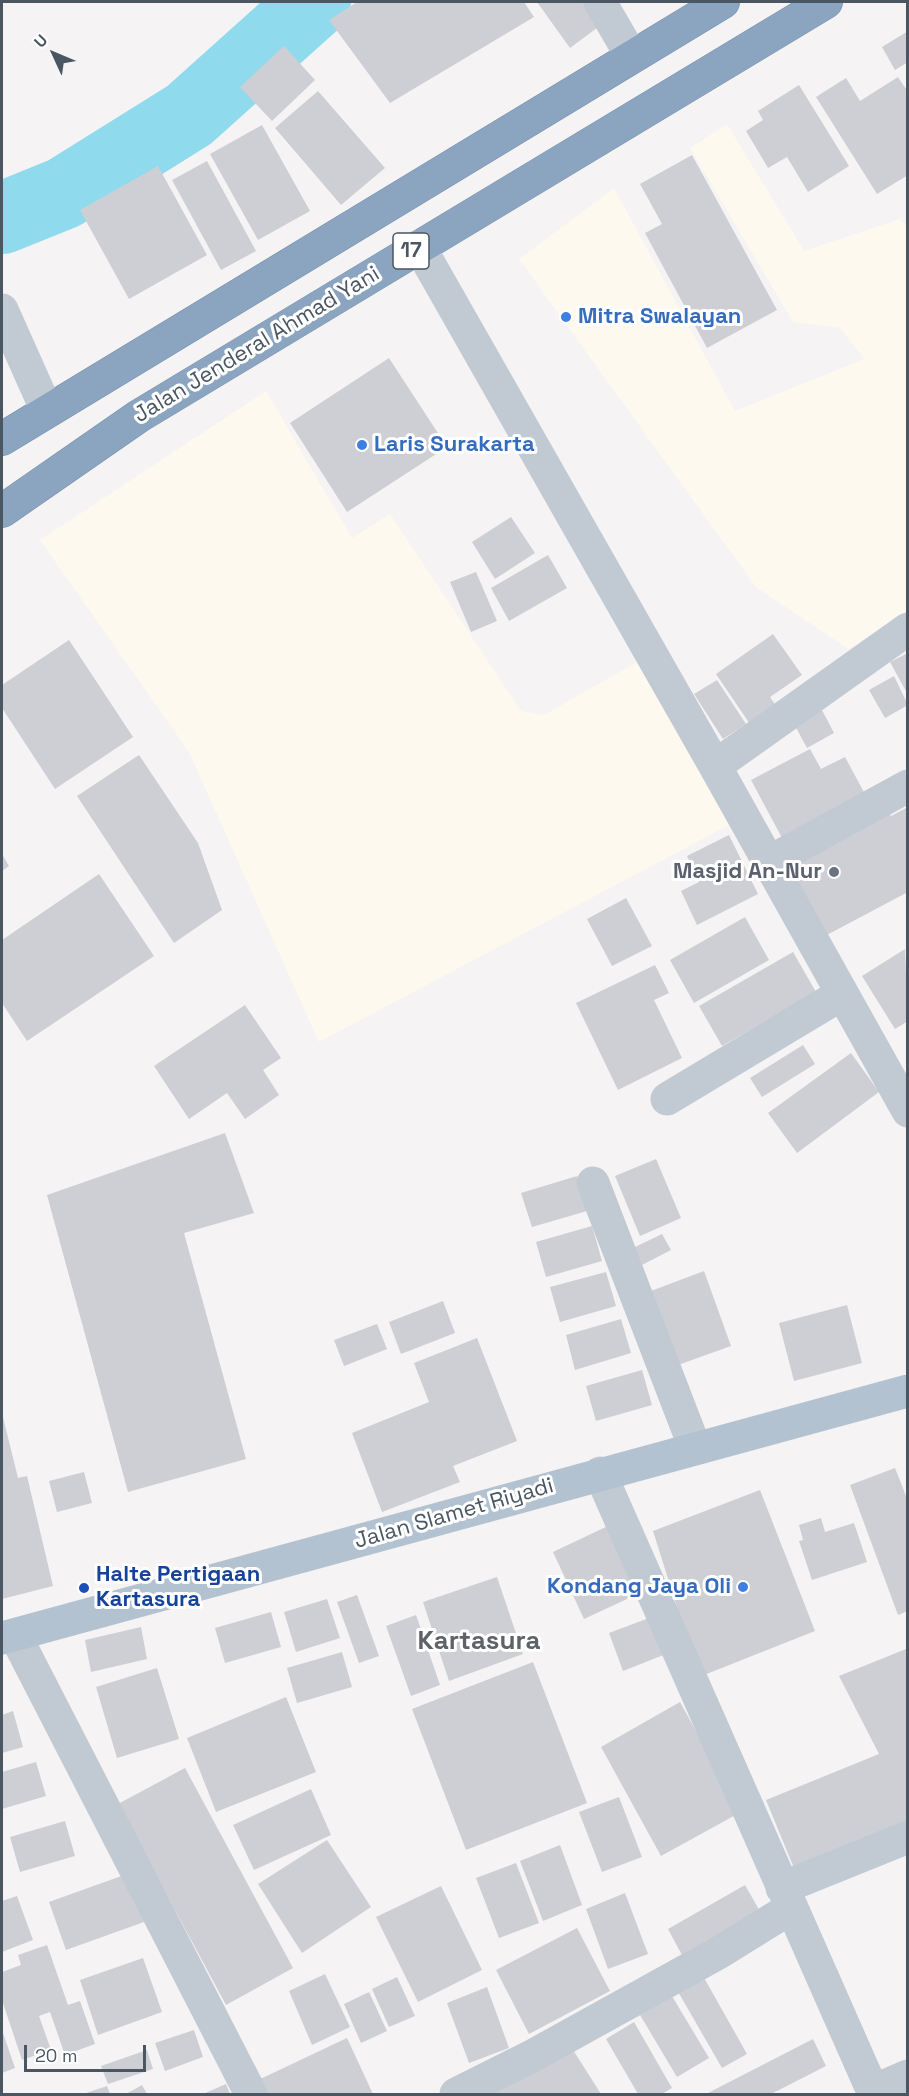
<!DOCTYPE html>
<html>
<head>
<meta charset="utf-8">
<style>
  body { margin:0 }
  #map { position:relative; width:909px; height:2096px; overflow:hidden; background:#f5f3f3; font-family:"Space Grotesk",sans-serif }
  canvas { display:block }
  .frame { position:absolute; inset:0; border:3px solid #4a5661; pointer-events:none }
  .north { position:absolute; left:24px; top:24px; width:60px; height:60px; -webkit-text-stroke:4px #fff; paint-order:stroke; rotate:314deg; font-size:16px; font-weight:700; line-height:24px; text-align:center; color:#4a5661 }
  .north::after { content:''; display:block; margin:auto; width:21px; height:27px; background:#4a5661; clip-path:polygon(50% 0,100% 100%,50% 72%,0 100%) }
  .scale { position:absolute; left:24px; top:2045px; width:122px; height:27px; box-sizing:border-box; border:3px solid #4a5661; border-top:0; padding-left:8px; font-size:18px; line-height:21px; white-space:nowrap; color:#4a5661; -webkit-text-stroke:4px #fff; paint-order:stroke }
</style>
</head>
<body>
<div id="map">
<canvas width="909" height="2096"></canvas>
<div class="frame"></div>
<div class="north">U</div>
<div class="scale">20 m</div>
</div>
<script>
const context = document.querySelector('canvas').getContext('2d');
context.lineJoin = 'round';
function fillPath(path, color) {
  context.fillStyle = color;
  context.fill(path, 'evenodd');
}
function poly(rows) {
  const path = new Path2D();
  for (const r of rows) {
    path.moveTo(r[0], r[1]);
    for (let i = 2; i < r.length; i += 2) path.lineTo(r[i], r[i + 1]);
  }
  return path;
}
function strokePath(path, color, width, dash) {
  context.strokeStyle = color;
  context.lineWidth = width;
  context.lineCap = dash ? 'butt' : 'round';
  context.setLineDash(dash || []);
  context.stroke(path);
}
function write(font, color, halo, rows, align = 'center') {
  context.font = font + ' "Space Grotesk",sans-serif';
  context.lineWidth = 6;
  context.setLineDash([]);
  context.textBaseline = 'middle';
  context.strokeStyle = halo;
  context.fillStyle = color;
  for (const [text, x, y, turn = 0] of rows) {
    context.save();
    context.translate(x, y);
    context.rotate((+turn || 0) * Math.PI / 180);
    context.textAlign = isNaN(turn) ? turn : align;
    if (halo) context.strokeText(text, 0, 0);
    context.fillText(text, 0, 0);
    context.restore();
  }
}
fillPath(poly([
  [727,124,804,251,900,219,908,229,907,610,849,649,756,587,519,259,614,188,735,411,864,359,840,328,793,322,690,148],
  [266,391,352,538,390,514,521,711,544,715,653,653,748,815,319,1042,189,752,40,540]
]), '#fdf9ef');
strokePath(poly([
  [2,218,64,193,189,115,315,2]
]), '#90daee', 72);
fillPath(poly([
  [357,2,524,2,534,17,390,103,329,20],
  [537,2,584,2,601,25,570,48],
  [908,31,908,62,895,70,882,47],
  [284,46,315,80,272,121,240,87],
  [898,77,908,92,908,175,877,194,816,97,846,78,860,101],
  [799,85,849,166,808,192,787,157,768,168,746,131,763,120,758,111],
  [318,91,385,168,341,205,275,128],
  [262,125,310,211,258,240,210,154],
  [692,155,777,310,707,348,645,233,662,224,640,184],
  [207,161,256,251,221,270,172,180],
  [158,166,207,255,129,299,80,210],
  [389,358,447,447,347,512,290,423],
  [511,517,535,553,495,579,472,542],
  [548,555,567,588,509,621,491,588],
  [476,572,497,621,471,632,450,582],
  [773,634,802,675,770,697,780,712,754,730,716,674],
  [69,640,133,737,55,789,2,708,2,685],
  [908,653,908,695,890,662],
  [894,676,908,705,885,718,869,690],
  [717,680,746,724,723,739,694,694],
  [822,710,834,733,807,748,794,724],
  [810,749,821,769,845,757,865,794,782,838,751,780],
  [139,755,198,843,222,910,174,943,77,796],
  [885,806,891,816,908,807,908,892,823,937,782,861],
  [729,835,758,894,697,925,681,891,699,882,687,856],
  [2,854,9,866,2,871],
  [99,874,154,956,27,1041,2,1003,2,940],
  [626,898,652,946,612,966,587,919],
  [745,917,769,960,694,1003,670,960],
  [905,949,908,1021,895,1029,862,976],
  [793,952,816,992,722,1046,699,1006],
  [655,965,669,993,654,1000,682,1058,618,1090,576,1003],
  [245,1005,281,1058,263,1070,279,1095,245,1119,227,1093,189,1119,154,1066],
  [803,1045,815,1064,762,1097,750,1078],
  [851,1053,879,1092,797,1153,768,1113],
  [225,1133,254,1213,184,1233,246,1459,128,1492,47,1195],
  [656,1159,681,1218,640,1236,615,1176],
  [577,1176,587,1211,532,1227,521,1193],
  [592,1226,602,1261,546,1277,536,1242],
  [662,1234,671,1250,642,1265,633,1248],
  [704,1271,731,1346,678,1365,651,1291],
  [606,1272,616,1306,560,1322,550,1287],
  [443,1301,455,1333,401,1354,389,1322],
  [847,1305,862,1363,794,1381,779,1323],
  [621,1319,631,1353,575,1370,566,1335],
  [377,1324,387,1349,344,1366,334,1340],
  [477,1338,517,1441,453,1466,460,1482,382,1512,352,1433,429,1402,414,1363],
  [642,1370,652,1405,596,1421,586,1386],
  [2,1413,18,1478,27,1476,53,1586,2,1599],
  [895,1468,908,1501,908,1611,898,1615,850,1485],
  [84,1472,92,1503,57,1512,49,1481],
  [760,1490,815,1631,699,1677,653,1531],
  [821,1518,825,1532,854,1523,867,1562,812,1580,799,1541,803,1540,799,1525],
  [610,1525,642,1592,584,1619,553,1552],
  [497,1577,523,1654,449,1681,423,1602],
  [357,1595,379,1656,359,1663,337,1602],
  [327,1599,340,1638,296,1652,284,1612],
  [271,1612,281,1647,225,1663,215,1628],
  [416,1615,440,1685,411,1696,386,1626],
  [657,1615,671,1652,623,1671,609,1633],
  [141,1627,147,1659,91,1672,85,1640],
  [906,1649,908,1827,796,1873,766,1800,879,1754,839,1676],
  [342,1652,352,1687,297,1703,287,1668],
  [533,1662,587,1803,466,1850,412,1709],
  [157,1668,179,1739,117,1758,96,1687],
  [286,1697,316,1772,216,1812,187,1738],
  [680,1702,741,1812,661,1856,601,1747],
  [13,1711,23,1747,2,1753,2,1715],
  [36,1762,46,1796,2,1809,2,1772],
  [185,1768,293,1968,226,2005,118,1804],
  [311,1789,331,1835,254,1870,233,1825],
  [619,1797,642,1857,602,1872,579,1812],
  [65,1821,75,1856,20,1872,10,1837],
  [327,1840,371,1907,302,1953,258,1884],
  [560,1845,582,1905,543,1921,520,1861],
  [516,1863,539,1923,499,1938,476,1878],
  [127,1874,144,1922,66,1950,49,1902],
  [745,1885,761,1913,683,1957,668,1929],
  [441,1886,482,1970,418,2002,376,1917],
  [625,1893,648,1954,608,1969,586,1909],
  [17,1896,33,1940,2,1952,2,1901],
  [577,1928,610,1991,529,2034,496,1970],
  [47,1945,68,2005,80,2001,95,2044,65,2055,50,2012,39,2016,51,2050,22,2060,2,2000,2,1972,21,1965,18,1955],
  [143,1958,162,2012,98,2035,80,1980],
  [325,1974,350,2027,312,2045,289,1991],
  [703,1976,747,2054,722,2068,677,1990],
  [397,1977,415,2016,389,2027,372,1989],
  [487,1987,509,2048,469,2063,447,2003],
  [369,1992,387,2031,361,2043,344,2004],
  [672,1996,709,2058,677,2077,640,2015],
  [634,2022,672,2088,662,2094,638,2094,606,2039],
  [2,2030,15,2068,2,2073],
  [194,2030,203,2057,165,2071,155,2043],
  [347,2038,373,2094,262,2094,256,2081],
  [813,2039,826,2066,771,2094,706,2094],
  [568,2042,601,2094,492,2094,491,2092],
  [147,2050,153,2069,108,2084,101,2066],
  [226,2084,230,2094,203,2094],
  [142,2085,147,2094,126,2094],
  [107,2086,110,2094,83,2094]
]), '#cdcfd5');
const highway = poly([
  [2,439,723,2],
  [2,511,139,416,826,2]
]);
strokePath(highway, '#7690ad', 34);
strokePath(poly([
  [600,2,632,57],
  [419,246,715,766,908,1111],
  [2,310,47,411],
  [715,766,908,629],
  [769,862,908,786],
  [667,1099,842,994],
  [593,1183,695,1448],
  [600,1473,874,2094],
  [15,1635,251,2094],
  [782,1888,908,1837],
  [873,2091,908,2076],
  [456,2094,534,2055,720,1952,791,1908]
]), '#c1cad2', 33);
strokePath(poly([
  [2,1638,908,1391]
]), '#b3c2d1', 33);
strokePath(highway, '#8ba5c1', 33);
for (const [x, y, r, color] of [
  [566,317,6,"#3f7fe0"],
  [362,445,6,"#3f7fe0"],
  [834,872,6,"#6b7280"],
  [743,1587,6,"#3f7fe0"],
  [84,1588,6,"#1a4fb4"]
]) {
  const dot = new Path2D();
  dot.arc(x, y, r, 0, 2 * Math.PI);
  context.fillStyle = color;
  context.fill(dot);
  strokePath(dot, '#fff', 2);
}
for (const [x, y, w] of [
  [411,251,36]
]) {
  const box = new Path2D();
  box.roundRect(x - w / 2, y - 18, w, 36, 4.5);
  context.fillStyle = '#fff';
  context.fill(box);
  strokePath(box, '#4a5661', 1.5);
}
write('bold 21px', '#4a5661', null, [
  ["17",411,251]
]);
write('bold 22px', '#366cbe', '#fff', [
  ["Mitra Swalayan",578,317],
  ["Laris Surakarta",374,445],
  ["Kondang Jaya Oli",731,1587,"right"]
], 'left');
write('22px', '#4a5661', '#fff', [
  ["Jalan Jenderal Ahmad Yani",257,345,-31],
  ["Jalan Slamet Riyadi",454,1514,-16]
]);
write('bold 22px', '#5b616d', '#fff', [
  ["Masjid An-Nur",822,872]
], 'right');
write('bold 22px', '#164399', '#fff', [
  ["Halte Pertigaan",96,1575],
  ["Kartasura",96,1600]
], 'left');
write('bold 26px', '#5f6368', '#fff', [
  ["Kartasura",479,1642]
]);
</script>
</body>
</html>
